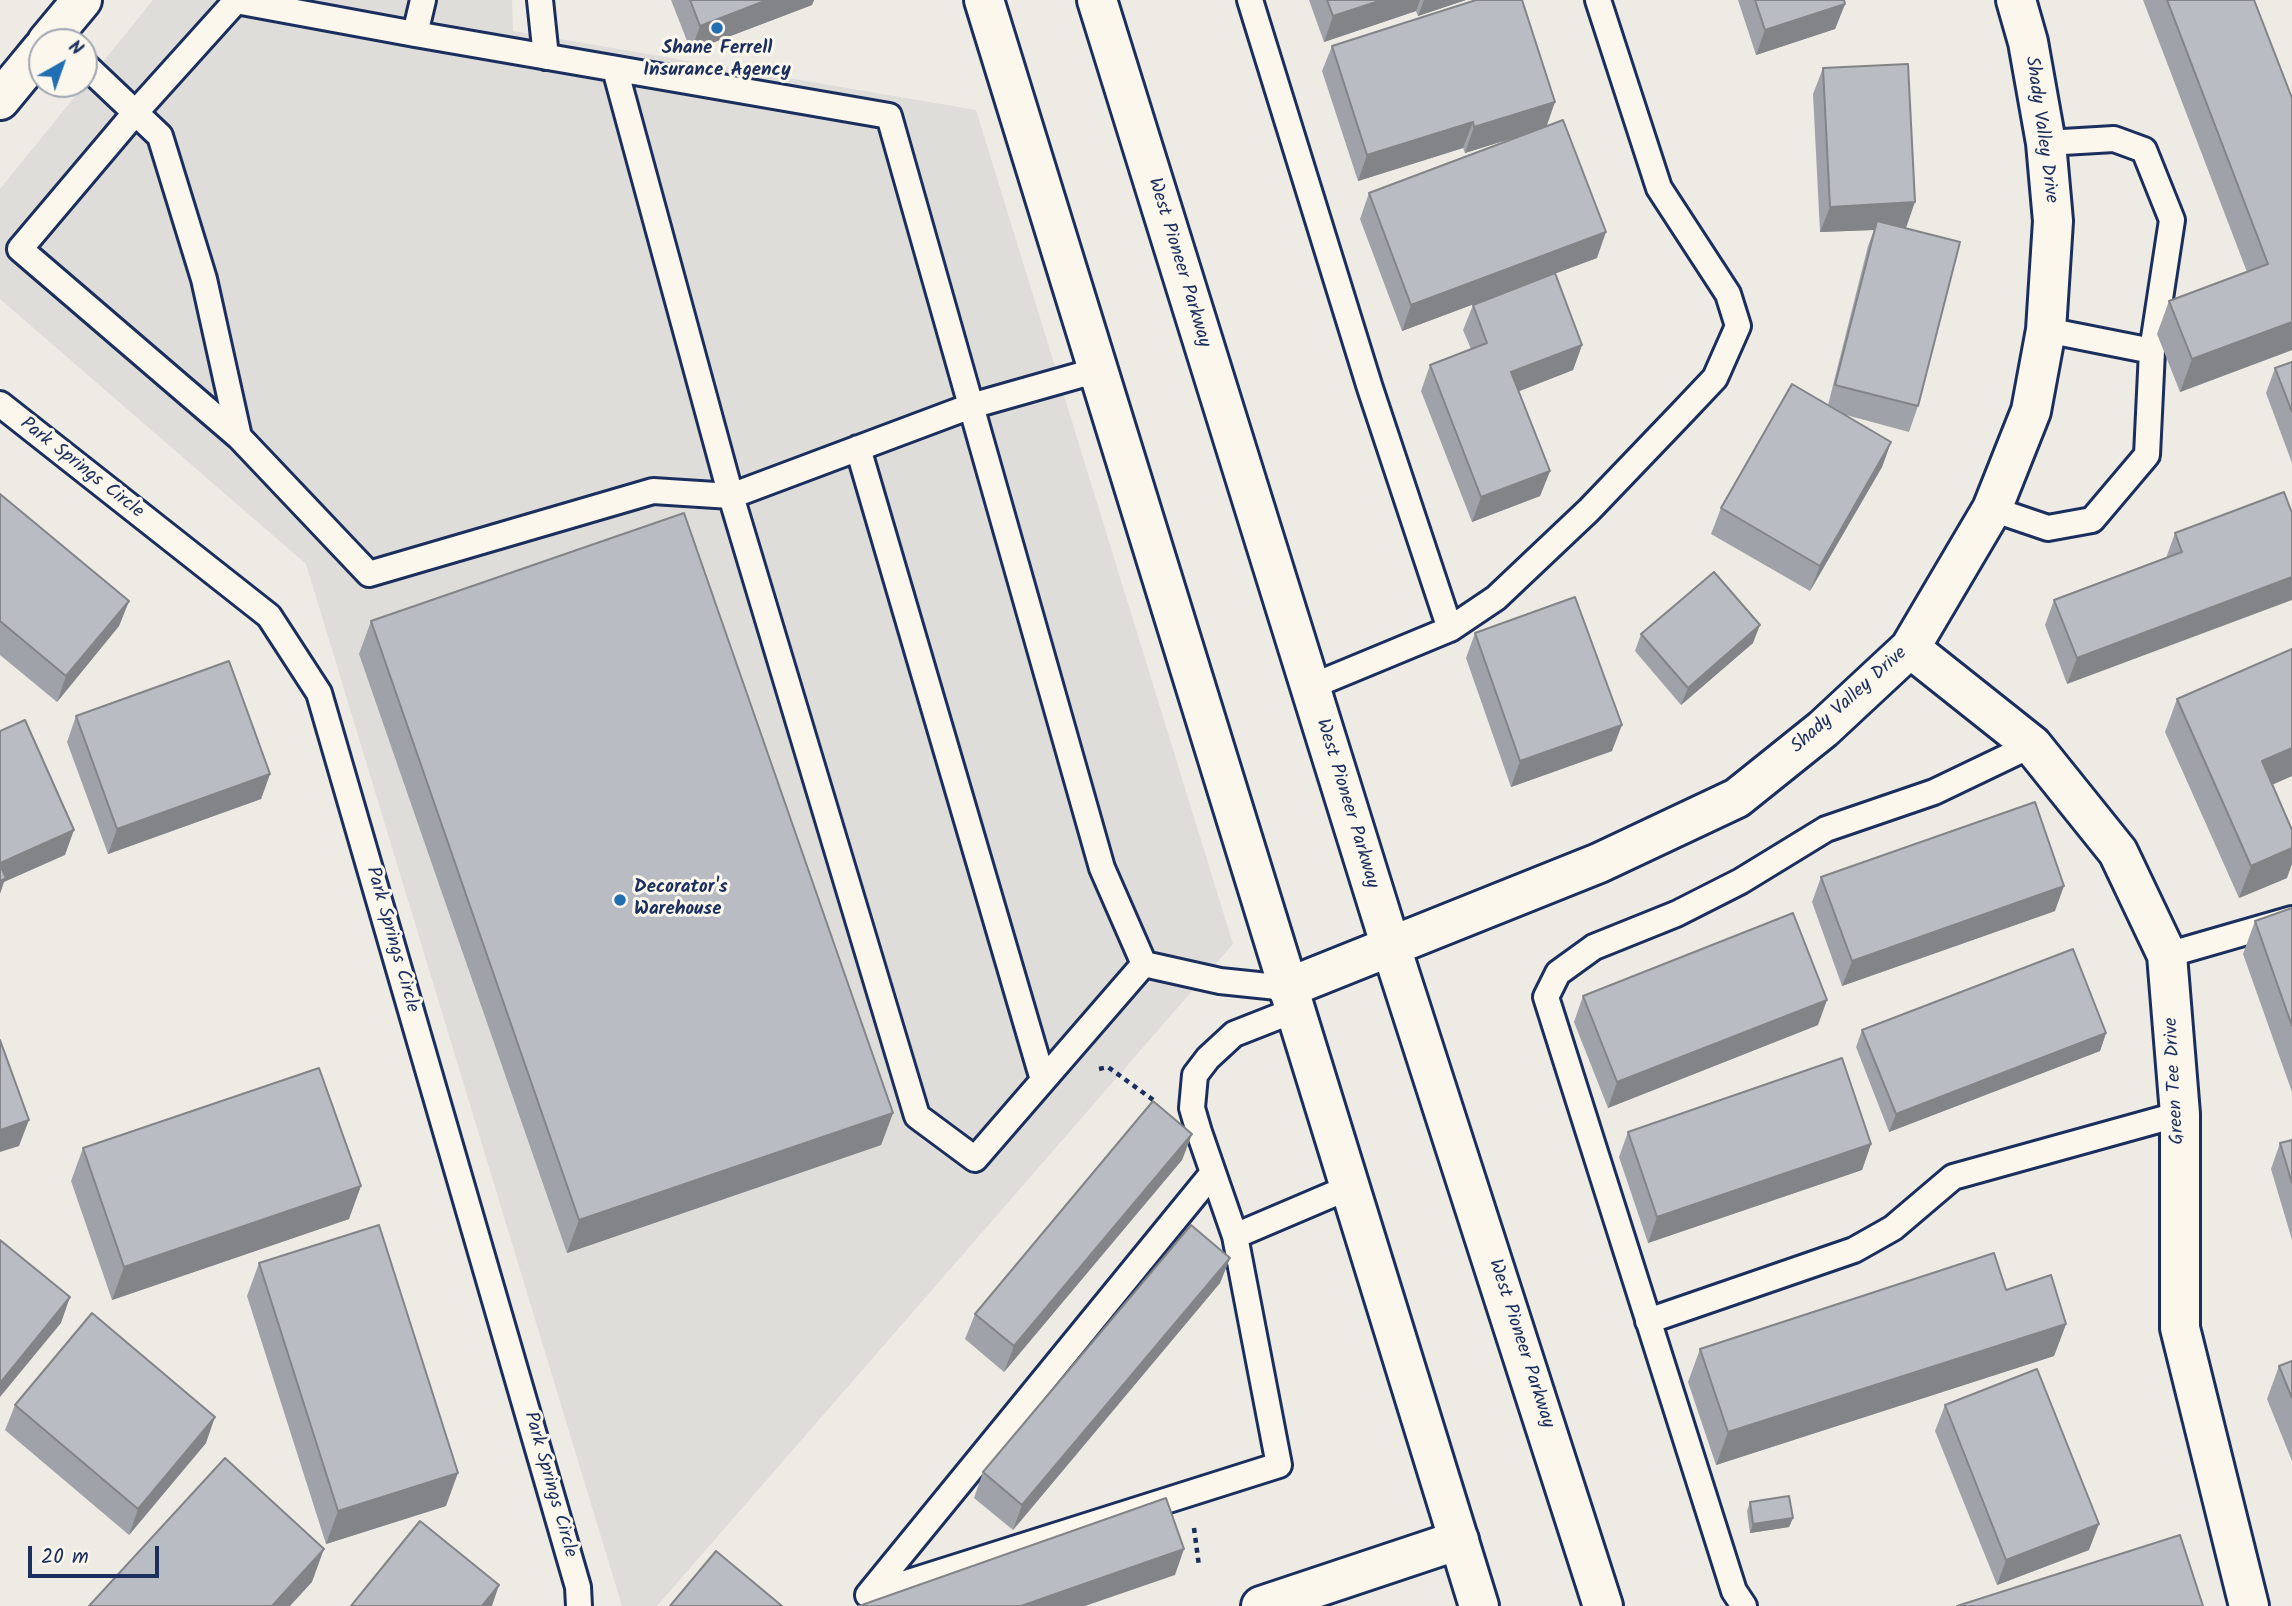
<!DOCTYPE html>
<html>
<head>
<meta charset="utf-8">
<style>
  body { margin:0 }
  #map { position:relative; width:2292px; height:1606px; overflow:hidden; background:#eeebe4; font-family:Kalam,sans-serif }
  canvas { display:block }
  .north { position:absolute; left:28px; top:28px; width:70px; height:70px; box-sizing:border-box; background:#fbf7ec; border:2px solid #a1a7b3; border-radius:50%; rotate:40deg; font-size:19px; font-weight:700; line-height:28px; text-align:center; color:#1b2f5e }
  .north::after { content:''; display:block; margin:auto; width:24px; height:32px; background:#1f6fb2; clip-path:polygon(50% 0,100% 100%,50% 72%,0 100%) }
  .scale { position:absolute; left:28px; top:1546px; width:131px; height:32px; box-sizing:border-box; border:4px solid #1b2f5e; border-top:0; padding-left:9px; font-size:21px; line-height:24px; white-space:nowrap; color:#1b2f5e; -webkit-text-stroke:5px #fbf7ec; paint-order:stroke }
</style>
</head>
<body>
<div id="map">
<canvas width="2292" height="1606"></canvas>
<div class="north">N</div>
<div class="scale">20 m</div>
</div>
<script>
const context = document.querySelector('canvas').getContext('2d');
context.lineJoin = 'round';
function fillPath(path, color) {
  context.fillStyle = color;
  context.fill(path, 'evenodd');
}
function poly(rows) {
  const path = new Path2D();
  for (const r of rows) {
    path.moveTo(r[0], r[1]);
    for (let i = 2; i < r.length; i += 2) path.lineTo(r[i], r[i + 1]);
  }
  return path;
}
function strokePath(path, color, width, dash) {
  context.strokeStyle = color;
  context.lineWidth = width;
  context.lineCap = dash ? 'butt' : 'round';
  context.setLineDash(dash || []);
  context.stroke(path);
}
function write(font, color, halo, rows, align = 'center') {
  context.font = font + ' Kalam,sans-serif';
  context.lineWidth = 6;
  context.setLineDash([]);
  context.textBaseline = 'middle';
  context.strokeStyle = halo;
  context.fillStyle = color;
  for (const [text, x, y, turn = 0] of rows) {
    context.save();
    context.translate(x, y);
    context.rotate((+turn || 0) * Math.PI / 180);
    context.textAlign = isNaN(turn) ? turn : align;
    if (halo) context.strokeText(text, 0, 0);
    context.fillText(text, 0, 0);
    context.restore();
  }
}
fillPath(poly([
  [153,0,512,0,513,31,976,110,1233,944,657,1606,622,1606,306,564,0,299,0,189]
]), '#deddda');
const lane = poly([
  [540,0,546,57],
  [1250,0,1370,388,1450,629,1310,687],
  [84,64,160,136,204,279,239,437,369,574,653,491,731,496,917,1116,975,1159,1144,964,1102,868,889,116,415,34,423,0],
  [615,69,731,496,971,406,1098,370],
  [2046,330,2152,351],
  [0,404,269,616,319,693,578,1587,579,1606],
  [239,437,20,249,135,113,236,1,415,34],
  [858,448,1043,1080],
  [1992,509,2048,528,2092,520,2147,455,2152,351,2172,220,2144,150,2114,139,2046,143],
  [1450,629,1496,598,1589,510,1680,415,1715,378,1738,326,1728,294,1659,188,1598,0],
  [2167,955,2292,919],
  [1144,964,1220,981,1287,988],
  [1295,1010,1234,1034,1208,1058,1195,1075,1192,1108,1199,1132,1235,1236,1350,1187],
  [1212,1174,868,1595,1279,1465,1235,1236],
  [1648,1321,1854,1250,1893,1228,1953,1177,2180,1114],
  [1744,1606,1734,1591,1546,997,1558,973,1594,947,1676,914,1741,881,1826,829,1934,792,2032,745]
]);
const street = poly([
  [1910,648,2032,745,2118,852,2167,955,2180,1114,2180,1328,2249,1606],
  [1287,988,1599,863,1737,798,1823,729,1910,648,1992,509,2031,411,2046,330,2053,221,2046,143,2028,42,2016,0],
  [1261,1606,1459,1540]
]);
const secondary = poly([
  [47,42,82,0],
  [0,100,42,49]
]);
const primary = poly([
  [984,0,1479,1606],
  [1097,0,1391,947,1603,1606]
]);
strokePath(lane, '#1b2f5e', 30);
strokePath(street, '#1b2f5e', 44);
strokePath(secondary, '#1b2f5e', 44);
strokePath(primary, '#1b2f5e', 44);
strokePath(poly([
  [1099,1069,1108,1067,1156,1102],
  [1194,1528,1199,1566]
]), '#1b2f5e', 4.5, [5, 5]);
strokePath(lane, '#fbf7ec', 24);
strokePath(street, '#fbf7ec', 38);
strokePath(secondary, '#fbf7ec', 38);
strokePath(primary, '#fbf7ec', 38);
fillPath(poly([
  [671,0,814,0,812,5,691,51],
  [1309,0,1466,0,1418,16,1416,11,1324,42],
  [1738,0,1844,0,1845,4,1835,29,1756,55],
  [2143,0,2254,0,2292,350,2180,392,2157,334,2169,301,2247,272],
  [1332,46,1546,126,1597,258,1555,273,1582,345,1573,370,1519,391,1550,471,1540,496,1472,522,1421,391,1430,365,1471,349,1463,330,1473,305,1522,286,1402,331,1360,219,1369,193,1524,134,1465,153,1463,148,1358,181,1322,71],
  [1823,68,1906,228,1918,406,1909,432,1846,415,1891,442,1882,467,1810,591,1711,534,1721,508,1828,405,1868,246,1874,230,1820,232,1813,94],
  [2292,362,2292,463,2266,393,2275,368],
  [0,494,129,601,119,626,57,702,0,655],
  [2292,513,2067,684,2045,625,2054,600,2166,558,2175,533],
  [371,621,893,1113,881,1145,567,1253,359,654],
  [1475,633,1612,751,1511,787,1466,658],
  [1641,634,1753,643,1681,705,1635,651],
  [2177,699,2292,776,2272,785,2287,878,2239,898,2165,732],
  [76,716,270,774,261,799,108,854,67,742],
  [1821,877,2055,911,1842,986,1812,902],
  [2292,908,2292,1092,2243,954,2255,921],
  [1583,996,1818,1025,1608,1108,1574,1022],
  [1862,1030,2106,1033,2100,1051,1889,1132,1856,1047],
  [1628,1132,1871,1144,1862,1170,1648,1243,1619,1157],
  [1192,1134,1182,1160,1004,1372,965,1339,975,1314],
  [2292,1140,2292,1240,2271,1169,2280,1143],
  [83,1148,349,1219,112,1300,71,1181],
  [1230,1258,1220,1283,1013,1530,974,1498,983,1472],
  [259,1263,446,1506,326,1544,247,1296],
  [2006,1290,2066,1324,2054,1356,1716,1465,1688,1382,1700,1349],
  [2292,1361,2292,1461,2267,1399,2279,1366],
  [15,1405,206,1443,129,1535,5,1430],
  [1945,1405,2089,1550,1997,1585,1935,1431],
  [1750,1502,1793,1518,1789,1527,1750,1533,1747,1511]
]), '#9fa2a8');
fillPath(poly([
  [767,0,814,0,812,5,691,51,700,26],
  [1382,0,1420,0,1416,11,1324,42,1333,16],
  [1424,0,1466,0,1418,16],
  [1845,4,1835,29,1756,55,1765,30],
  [1555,102,1546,128,1465,153,1474,127],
  [1473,122,1463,148,1358,181,1367,155],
  [1915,202,1906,228,1877,221,1874,230,1820,232,1830,207],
  [1606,232,1597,258,1402,331,1411,305],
  [2292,322,2292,350,2180,392,2192,359],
  [1582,345,1573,370,1502,398,1511,372],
  [1891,442,1882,467,1810,591,1820,566],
  [1550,471,1540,496,1472,522,1481,497],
  [2292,577,2292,600,2067,684,2077,658],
  [129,601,119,626,57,702,66,676],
  [1760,625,1753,643,1681,705,1688,688],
  [1622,725,1612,751,1511,787,1520,761],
  [2292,748,2292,776,2250,794,2262,761],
  [270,774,261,799,108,854,117,829],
  [74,830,65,855,4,882,0,894,0,863],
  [2292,848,2292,864,2287,878,2239,898,2251,866],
  [2064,886,2055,911,1842,986,1852,961],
  [1827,1000,1818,1025,1608,1108,1617,1082],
  [2106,1033,2100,1051,1889,1132,1896,1114],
  [893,1113,881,1145,567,1253,579,1220],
  [29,1120,19,1146,0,1152,0,1130],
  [1192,1134,1182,1160,1004,1372,1014,1346],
  [1871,1144,1862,1170,1648,1243,1657,1217],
  [361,1186,349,1219,112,1300,124,1267],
  [1230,1258,1220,1283,1013,1530,1022,1505],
  [70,1297,61,1323,0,1397,0,1383],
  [2066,1324,2054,1356,1716,1465,1728,1432],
  [215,1417,206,1443,129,1535,138,1509],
  [458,1473,446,1506,326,1544,338,1511],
  [1793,1518,1789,1527,1750,1533,1753,1524],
  [2099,1524,2089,1550,1997,1585,2006,1560],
  [324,1549,312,1582,290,1606,272,1606],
  [1184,1549,1175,1575,1085,1606,1021,1606],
  [499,1585,492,1606,482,1606]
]), '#828488');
const building = poly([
  [690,0,767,0,700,26,690,0],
  [1327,0,1382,0,1333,16,1327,0],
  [1476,0,1522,0,1555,102,1474,127,1473,122,1367,155,1332,46,1476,0],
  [1755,0,1844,0,1845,4,1765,30,1755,0],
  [2167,0,2254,0,2292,98,2292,322,2192,359,2169,301,2268,264,2167,0],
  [1908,64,1915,202,1830,207,1823,68,1908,64],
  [1563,120,1606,232,1411,305,1369,193,1563,120],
  [1877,221,1960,242,1918,406,1835,385,1877,221],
  [1555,273,1582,345,1511,372,1550,471,1481,497,1430,365,1487,343,1473,305,1555,273],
  [2292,362,2292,412,2275,368,2292,362],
  [1792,384,1891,442,1820,566,1721,508,1792,384],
  [2284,492,2292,513,2292,577,2077,658,2054,600,2182,552,2175,533,2284,492],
  [0,494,129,601,66,676,0,621,0,494],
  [684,513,893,1113,579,1220,371,621,684,513],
  [1714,572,1760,625,1688,688,1641,634,1714,572],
  [1575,597,1622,725,1520,761,1475,633,1575,597],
  [2292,649,2292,748,2262,761,2292,830,2292,848,2251,866,2177,699,2292,649],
  [229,661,270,774,117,829,76,716,229,661],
  [25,720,74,830,0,863,0,731,25,720],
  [2035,802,2064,886,1852,961,1821,877,2035,802],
  [0,865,6,878,0,881,0,865],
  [2292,908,2292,1026,2255,921,2292,908],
  [1793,913,1827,1000,1617,1082,1583,996,1793,913],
  [2073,949,2106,1033,1896,1114,1862,1030,2073,949],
  [0,1040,29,1120,0,1130,0,1040],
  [1842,1058,1871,1144,1657,1217,1628,1132,1842,1058],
  [319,1068,361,1186,124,1267,83,1148,319,1068],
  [1153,1101,1192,1134,1014,1346,975,1314,1153,1101],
  [2292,1140,2292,1183,2280,1143,2292,1140],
  [379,1225,458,1473,338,1511,259,1263,379,1225],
  [1191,1225,1230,1258,1022,1505,983,1472,1191,1225],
  [0,1240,70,1297,0,1383,0,1240],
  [1994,1253,2006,1290,2051,1275,2066,1324,1728,1432,1700,1349,1994,1253],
  [92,1313,215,1417,138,1509,15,1405,92,1313],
  [2292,1361,2292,1398,2279,1366,2292,1361],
  [2037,1369,2099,1524,2006,1560,1945,1405,2037,1369],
  [225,1458,324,1549,272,1606,89,1606,225,1458],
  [1789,1496,1793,1518,1753,1524,1750,1502,1789,1496],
  [1166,1498,1184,1549,1021,1606,859,1606,1166,1498],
  [420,1521,499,1585,482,1606,351,1606,420,1521],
  [2180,1535,2203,1606,1957,1606,2180,1535],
  [716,1551,782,1606,670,1606,716,1551]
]);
fillPath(building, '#b9bcc3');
strokePath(building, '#828488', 2);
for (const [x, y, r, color] of [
  [717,28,7,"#1f6fb2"],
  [620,900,7,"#1f6fb2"]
]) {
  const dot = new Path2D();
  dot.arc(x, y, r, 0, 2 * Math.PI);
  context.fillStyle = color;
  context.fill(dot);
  strokePath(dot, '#fbf7ec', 2.5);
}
write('bold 19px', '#1b2f5e', '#fbf7ec', [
  ["Shane Ferrell",717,50],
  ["Insurance Agency",717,72],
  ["Decorator's",634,889,"left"],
  ["Warehouse",634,911,"left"]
]);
write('19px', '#1b2f5e', '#fbf7ec', [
  ["Shady Valley Drive",2040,130,82],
  ["West Pioneer Parkway",1178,263,73],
  ["Park Springs Circle",81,469,38],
  ["Shady Valley Drive",1850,701,-42],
  ["West Pioneer Parkway",1346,804,73],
  ["Park Springs Circle",391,940,74],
  ["Green Tee Drive",2176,1081,-93],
  ["West Pioneer Parkway",1520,1344,72],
  ["Park Springs Circle",549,1485,74]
]);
</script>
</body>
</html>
